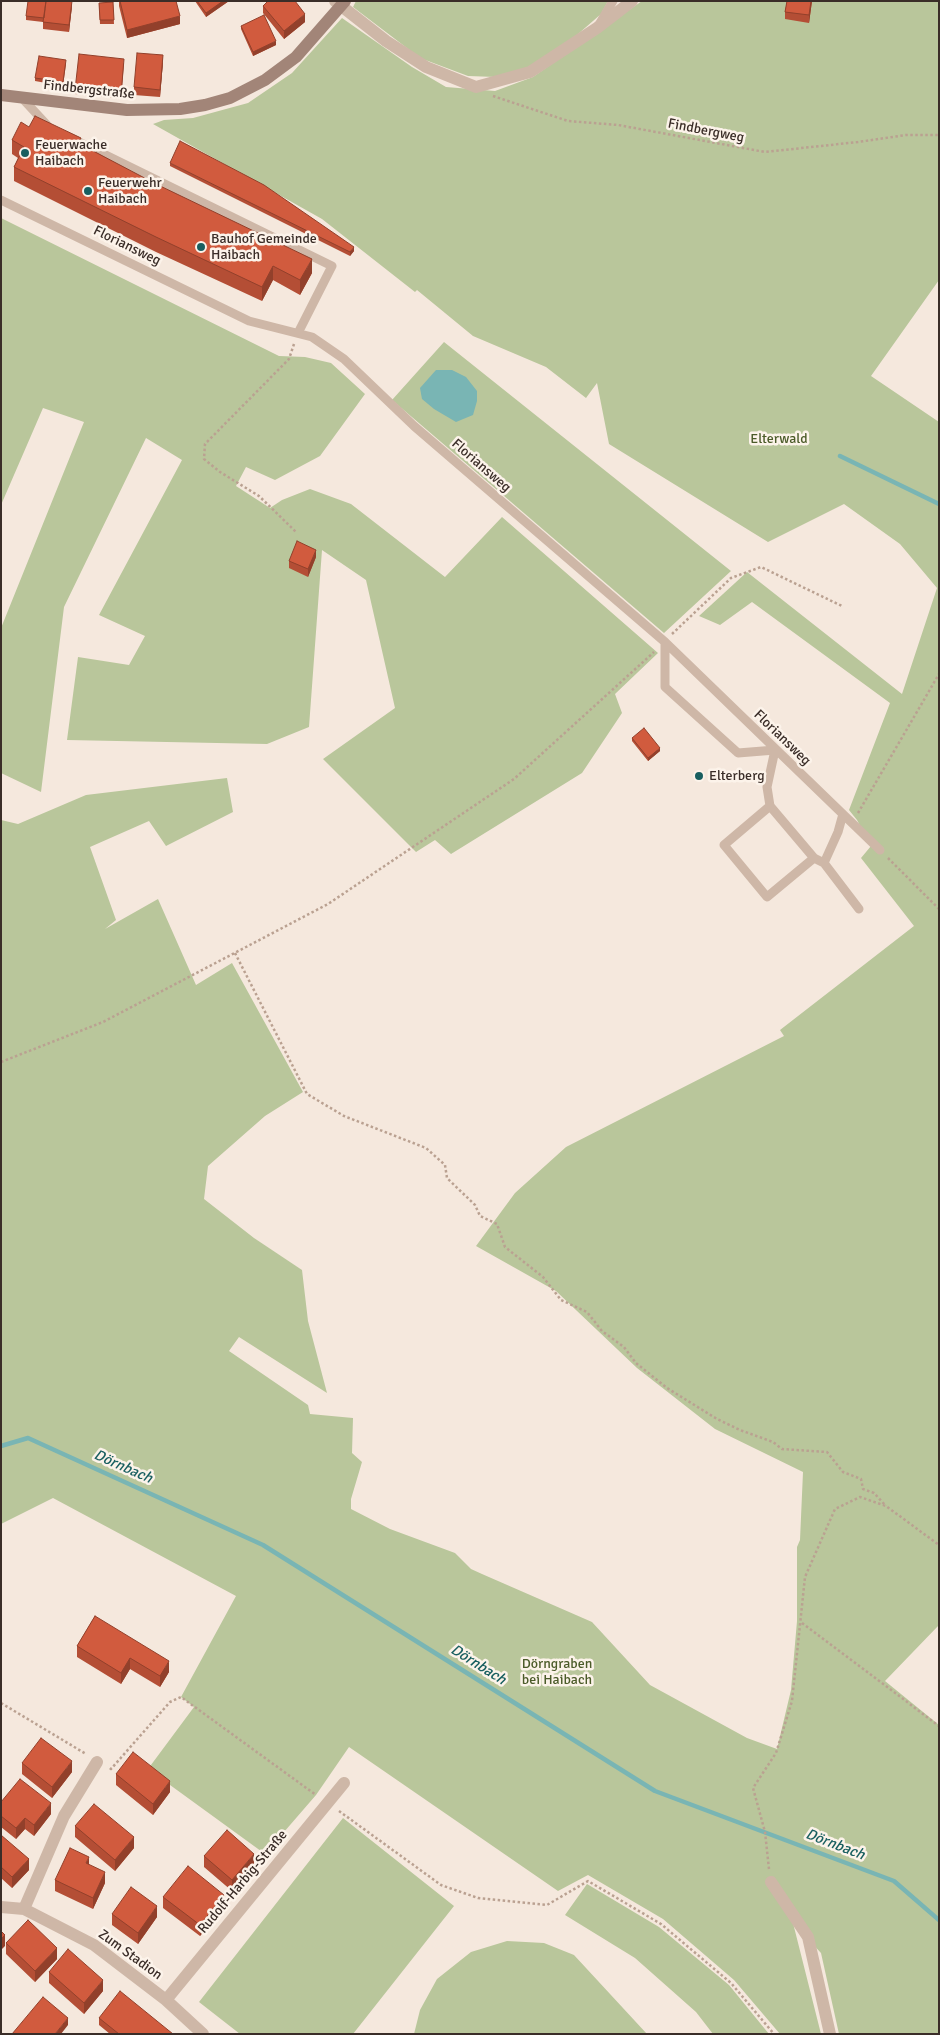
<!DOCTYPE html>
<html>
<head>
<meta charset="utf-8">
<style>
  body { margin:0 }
  #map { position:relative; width:940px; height:2035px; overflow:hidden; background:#f5e8dd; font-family:Signika,sans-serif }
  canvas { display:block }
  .frame { position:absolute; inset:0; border:2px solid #3a2d28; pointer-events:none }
</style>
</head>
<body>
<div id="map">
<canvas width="940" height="2035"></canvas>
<div class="frame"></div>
</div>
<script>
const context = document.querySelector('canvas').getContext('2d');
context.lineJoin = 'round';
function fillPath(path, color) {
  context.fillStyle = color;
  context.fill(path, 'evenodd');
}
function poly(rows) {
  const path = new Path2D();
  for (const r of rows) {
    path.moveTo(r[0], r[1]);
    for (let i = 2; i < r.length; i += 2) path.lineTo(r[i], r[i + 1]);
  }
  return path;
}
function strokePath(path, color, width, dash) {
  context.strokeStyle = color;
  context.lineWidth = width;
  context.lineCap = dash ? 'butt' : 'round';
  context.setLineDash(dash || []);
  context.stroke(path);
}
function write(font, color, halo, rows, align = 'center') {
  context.font = font + ' Signika,sans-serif';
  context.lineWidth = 5;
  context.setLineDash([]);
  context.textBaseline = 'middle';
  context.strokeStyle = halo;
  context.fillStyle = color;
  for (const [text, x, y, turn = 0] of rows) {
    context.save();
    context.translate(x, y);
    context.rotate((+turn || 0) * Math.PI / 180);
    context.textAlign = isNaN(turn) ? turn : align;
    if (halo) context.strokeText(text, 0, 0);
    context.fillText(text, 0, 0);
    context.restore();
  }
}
fillPath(poly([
  [356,1,608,1,601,14,562,48,535,66,496,77,468,76,420,58,353,7],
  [642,1,939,1,939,280,871,376,939,422,939,1625,885,1681,939,1725,939,2034,839,2034,821,1953,793,1923,821,2034,780,2034,734,1980,663,1919,588,1875,558,1891,349,1747,316,1795,265,1854,148,1769,194,1707,181,1697,236,1596,53,1498,1,1524,1,820,18,824,86,795,227,778,233,812,166,846,149,821,90,847,116,920,105,929,158,899,196,985,232,963,303,1092,265,1116,208,1166,204,1199,254,1238,302,1270,308,1321,327,1393,239,1337,229,1351,308,1405,310,1414,353,1418,352,1453,362,1462,351,1499,351,1509,390,1529,455,1553,471,1569,482,1574,592,1622,650,1685,747,1738,777,1749,791,1690,797,1621,797,1547,800,1540,803,1472,715,1429,637,1368,556,1291,476,1246,515,1193,566,1147,784,1036,780,1030,914,926,861,858,871,846,857,820,849,810,890,703,752,602,720,625,699,616,747,572,902,694,937,588,900,544,844,504,768,542,609,444,597,383,586,398,546,367,473,336,417,290,415,292,322,219,153,124,164,120,193,118,248,103,292,73,342,18,412,67,446,87,495,91,533,77],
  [1,218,279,356,305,357,331,363,365,394,320,456,275,480,246,467,236,486,270,508,282,500,310,489,351,504,445,577,502,517,658,653,615,694,622,713,582,773,451,854,435,840,416,852,323,759,395,708,366,580,322,550,309,727,267,744,67,740,78,657,129,665,145,636,99,615,182,460,146,438,64,607,41,792,1,773,1,628,84,422,43,408,1,505],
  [444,342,731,571,664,633,392,400],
  [343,1818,454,1906,353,2034,240,2034,199,2002],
  [587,1884,659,1927,729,1985,769,2034,713,2034,696,2012,635,1958,565,1915],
  [507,1941,544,1943,574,1955,647,2034,414,2034,420,2010,437,1979,471,1952]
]), '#b9c69b');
fillPath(poly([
  [436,370,452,370,466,377,477,391,477,401,473,415,456,422,434,409,422,399,420,388]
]), '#79b5b4');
strokePath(poly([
  [840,456,939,504],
  [1,1446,28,1438,263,1545,655,1791,894,1881,939,1920]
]), '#79b5b4', 4.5);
strokePath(poly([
  [493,96,568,121,618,125,765,152,858,142,906,135,939,135],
  [294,344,289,359,205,444,204,459,220,472,259,496,296,532],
  [672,634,731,578,761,567,842,606],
  [858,813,939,674],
  [888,858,939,909],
  [235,953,307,1094,344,1116,426,1148,445,1165,447,1178,475,1205,480,1216,497,1224,505,1247,543,1277,561,1300,587,1312,602,1331,624,1347,636,1363,667,1388,717,1419,740,1430,773,1442,782,1449,827,1452,843,1472,861,1479,863,1489,874,1493,886,1506],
  [1,1062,103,1022,328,904,514,779,654,652],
  [802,1623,939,1726],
  [1,1703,86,1754],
  [110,1768,111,1769,170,1702,181,1697,316,1795],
  [339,1811,441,1885,478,1898,547,1905,588,1881,661,1924,731,1983,774,2034],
  [769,1869,765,1832,753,1788,776,1753,792,1701,805,1577,835,1509,860,1497,886,1506,939,1545]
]), '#baa191', 2.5, [2.5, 2.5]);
strokePath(poly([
  [600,23,613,1],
  [21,97,47,125],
  [71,138,332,266,298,333],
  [1,200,249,321,312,337,344,359,414,426,665,642,880,850],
  [665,642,665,687,738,753,775,750,767,787,770,806],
  [814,858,767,897,724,845,770,806,814,858,824,863,859,909],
  [824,863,838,832,843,814]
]), '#ceb7a7', 9);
strokePath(poly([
  [335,1,386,41,426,67,476,87,530,72,597,28,632,1],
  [771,1882,808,1937,830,2034],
  [1,1907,24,1909,94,1945,166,2000,203,2034],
  [24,1909,64,1816,97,1762],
  [166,2000,344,1783]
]), '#ceb7a7', 12);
strokePath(poly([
  [1,95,127,110,180,109,205,105,230,98,265,80,296,57,345,1]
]), '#a28578', 12);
fillPath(poly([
  [119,1,176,1,180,24,127,38,119,6],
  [195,1,229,1,206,17],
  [787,1,812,1,809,23,785,19,785,12],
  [113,2,114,24,100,24,99,3],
  [72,6,69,32,43,29,43,22,26,20,26,16],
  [263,6,305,22,284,39,263,13],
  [241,26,276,45,253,56,241,29],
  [163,62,160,97,134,95,134,87],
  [124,63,121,99,75,94,75,90],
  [66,64,63,86,35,81,35,78],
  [29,127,81,144,312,273,300,295,273,280,262,301,156,252,14,181,14,167,18,158,12,154,12,140],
  [170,163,354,251,350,256,170,166],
  [316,557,308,577,289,568,289,561],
  [632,738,660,751,648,761,632,741],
  [95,1616,169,1672,160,1687,130,1669,121,1684,77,1657,77,1646],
  [22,1763,72,1772,52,1798,22,1774],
  [116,1774,170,1792,153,1815,116,1785],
  [1,1802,51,1814,34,1836,25,1829,16,1839,1,1827],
  [75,1826,134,1848,115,1871,75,1837],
  [1,1835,29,1870,12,1888,1,1878],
  [204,1856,254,1865,232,1891,204,1867],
  [89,1865,105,1883,93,1909,55,1891,55,1880],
  [163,1897,224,1906,200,1936,163,1908],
  [112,1914,157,1917,138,1944,112,1925],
  [6,1943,57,1959,35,1982,6,1954],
  [49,1972,103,1991,84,2014,49,1983],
  [99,2018,173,2034,110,2034,99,2025]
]), '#b44e35');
fillPath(poly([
  [72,1,72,6,69,32,69,25],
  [223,1,229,1,206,17,206,13],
  [811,1,812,1,809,23,809,15],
  [305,14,305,22,284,39,284,31],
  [180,16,180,24,127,38,127,30],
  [276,41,276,45,253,56,253,52],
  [163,55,163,62,160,97,160,90],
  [354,247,354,251,350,256,350,252],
  [312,259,312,273,300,295,300,280],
  [273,266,273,280,262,301,262,287],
  [316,550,316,557,308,577,308,569],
  [660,748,660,751,648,761,648,758],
  [130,1658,130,1669,121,1684,121,1673],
  [169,1661,169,1672,160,1687,160,1676],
  [72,1761,72,1772,52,1798,52,1787],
  [170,1781,170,1792,153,1815,153,1804],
  [51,1803,51,1814,34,1836,34,1825],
  [25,1818,25,1829,16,1839,16,1828],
  [134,1837,134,1848,115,1871,115,1860],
  [254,1854,254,1865,232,1891,232,1880],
  [89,1857,89,1868,86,1863],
  [29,1859,29,1870,12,1888,12,1877],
  [105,1872,105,1883,93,1909,93,1898],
  [224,1895,224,1906,200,1936,200,1925],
  [157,1906,157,1917,138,1944,138,1933],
  [5,1935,5,1946,1,1950,1,1939],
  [57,1948,57,1959,35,1982,35,1971],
  [103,1980,103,1991,84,2014,84,2003],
  [68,2018,68,2025,61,2034,55,2034]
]), '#92402b');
const building = poly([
  [28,1,46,1,44,18,26,16,28,1],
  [46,1,72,1,69,25,43,22,46,1],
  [120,1,176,1,180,16,127,30,120,1],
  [197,1,223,1,206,13,197,1],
  [268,1,295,1,305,14,284,31,263,6,268,1],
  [787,1,811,1,809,15,785,12,787,1],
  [113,2,114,20,100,20,99,3,113,2],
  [264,15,276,41,253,52,241,26,264,15],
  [137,53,163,55,160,90,134,87,137,53],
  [79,54,124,59,121,95,75,90,79,54],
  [39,56,66,60,63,82,35,78,39,56],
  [35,116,81,138,78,143,156,184,312,259,300,280,273,266,262,287,156,237,14,167,24,147,12,140,21,122,29,127,35,116],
  [180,141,264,185,354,247,350,252,170,163,180,141],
  [297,541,316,550,308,569,289,561,297,541],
  [644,728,660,748,648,758,632,738,644,728],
  [95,1616,169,1661,160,1676,130,1658,121,1673,77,1646,95,1616],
  [41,1738,72,1761,52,1787,22,1763,41,1738],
  [133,1752,170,1781,153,1804,116,1774,133,1752],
  [20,1779,51,1803,34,1825,25,1818,16,1828,1,1816,1,1802,20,1779],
  [94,1804,134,1837,115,1860,75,1826,94,1804],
  [227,1830,254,1854,232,1880,204,1856,227,1830],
  [1,1835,29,1859,12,1877,1,1867,1,1835],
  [70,1848,89,1857,86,1863,105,1872,93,1898,55,1880,70,1848],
  [188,1866,224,1895,200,1925,163,1897,188,1866],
  [131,1887,157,1906,138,1933,112,1914,131,1887],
  [28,1920,57,1948,35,1971,6,1943,28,1920],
  [1,1931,5,1935,1,1939,1,1931],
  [68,1949,103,1980,84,2003,49,1972,68,1949],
  [120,1991,173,2034,119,2034,99,2018,120,1991],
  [43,1997,68,2018,55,2034,12,2034,43,1997]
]);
fillPath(building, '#d15b3e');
strokePath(building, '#92402b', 1);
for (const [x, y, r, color] of [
  [25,153,5,"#195f60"],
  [88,191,5,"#195f60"],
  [201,247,5,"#195f60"],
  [699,776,5,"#195f60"]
]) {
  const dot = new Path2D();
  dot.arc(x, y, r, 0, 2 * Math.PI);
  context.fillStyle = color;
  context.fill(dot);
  strokePath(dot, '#fcf3ea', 2);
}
write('14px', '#3a2d28', '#fcf3ea', [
  ["Findbergstraße",89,90,6],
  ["Findbergweg",706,131,11],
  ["Floriansweg",127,246,26],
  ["Floriansweg",481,466,41],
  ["Floriansweg",782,738,44],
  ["Rudolf-Harbig-Straße",243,1882,-50],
  ["Zum Stadion",130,1955,36]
]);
write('14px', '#3a2d28', '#fcf3ea', [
  ["Feuerwache",35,145],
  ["Haibach",35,161],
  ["Feuerwehr",98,183],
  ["Haibach",98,199],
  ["Bauhof Gemeinde",211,239],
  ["Haibach",211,255],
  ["Elterberg",709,776]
], 'left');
write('14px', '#4b5b29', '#fcf3ea', [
  ["Elterwald",779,439],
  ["Dörngraben",557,1664],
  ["bei Haibach",557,1680]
]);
write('italic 15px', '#195f60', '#fcf3ea', [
  ["Dörnbach",123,1467,24],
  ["Dörnbach",478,1665,32],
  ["Dörnbach",835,1845,21]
]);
</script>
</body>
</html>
